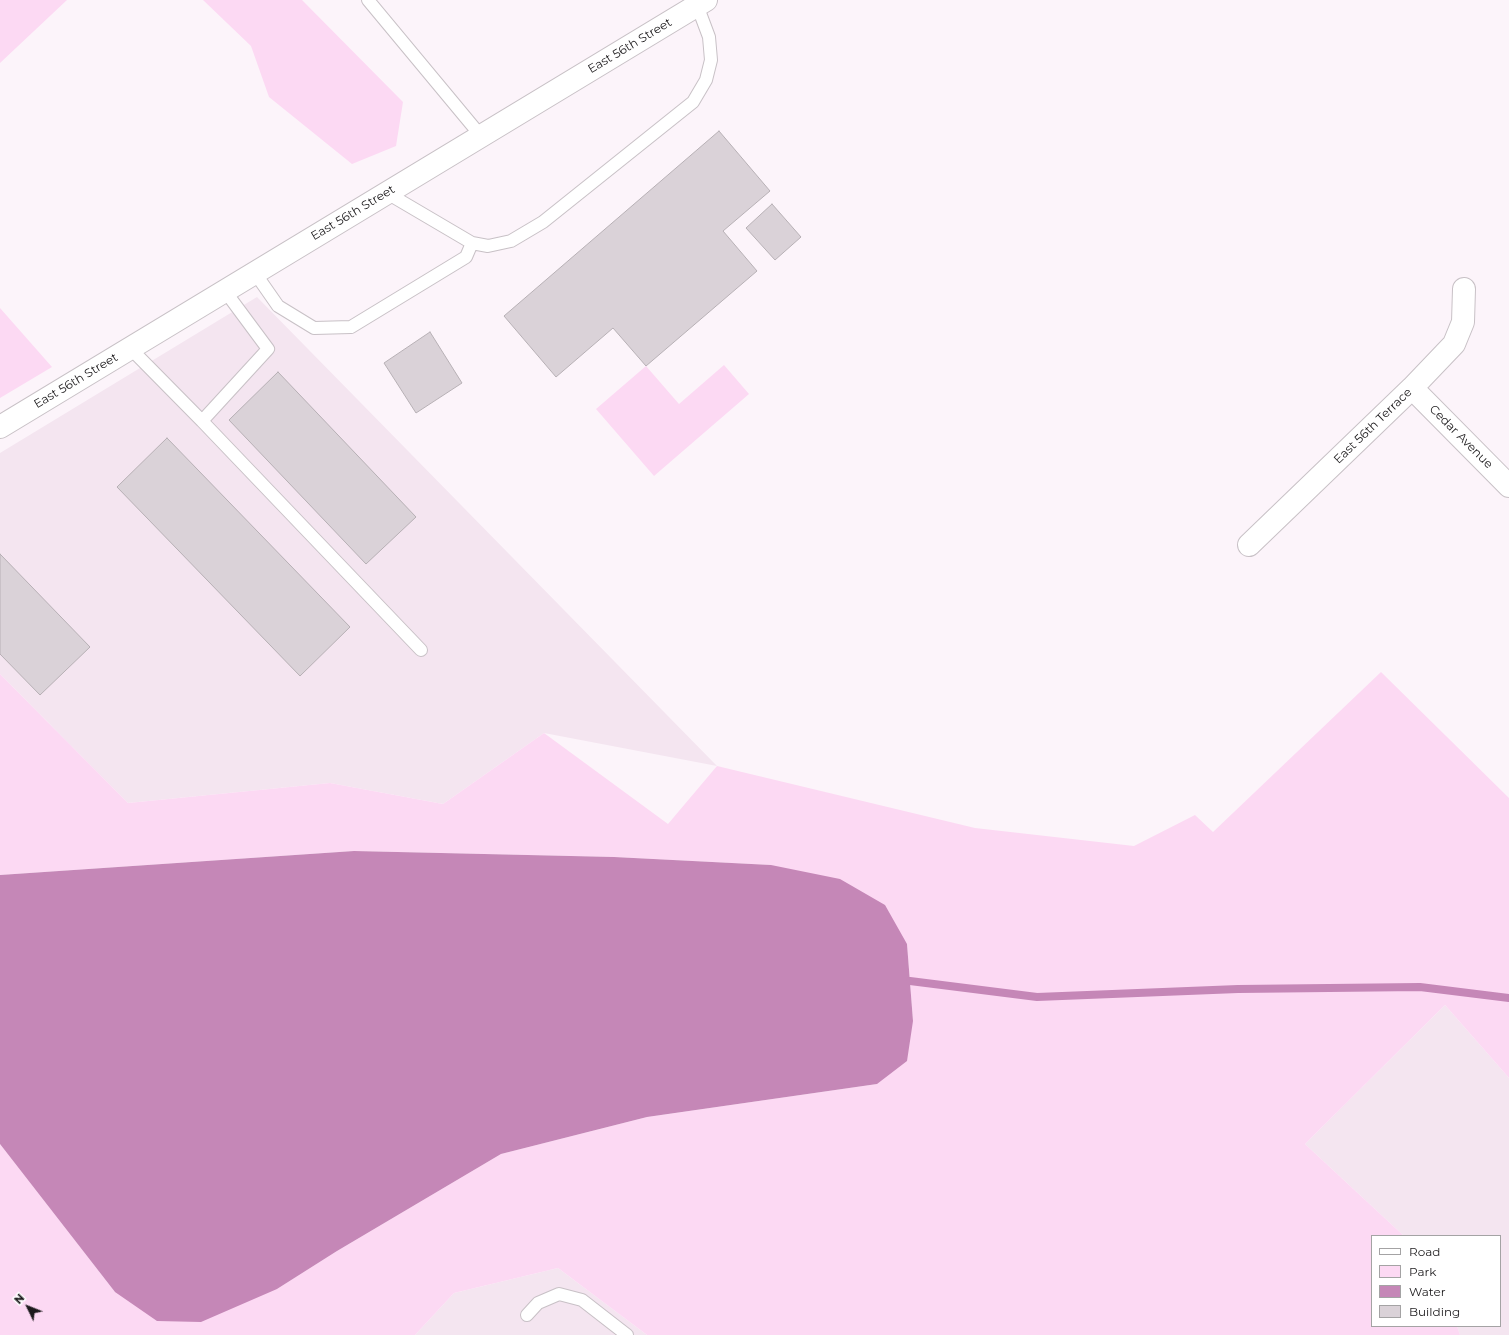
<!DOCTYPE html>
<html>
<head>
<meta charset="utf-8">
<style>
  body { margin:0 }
  #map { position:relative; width:1509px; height:1335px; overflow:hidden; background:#fcf4fa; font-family:Montserrat,sans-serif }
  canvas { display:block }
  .legend { position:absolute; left:1371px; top:1235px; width:130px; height:92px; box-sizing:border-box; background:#fff; border:1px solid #a4a3a4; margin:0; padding:5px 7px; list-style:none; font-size:12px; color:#1c1a1c }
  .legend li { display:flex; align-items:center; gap:8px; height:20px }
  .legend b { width:20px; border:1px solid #a4a3a4 }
  .north { position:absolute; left:8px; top:1287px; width:40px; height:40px; -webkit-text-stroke:3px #fff; paint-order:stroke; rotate:313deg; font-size:11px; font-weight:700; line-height:16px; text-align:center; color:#1c1a1c }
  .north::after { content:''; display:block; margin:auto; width:14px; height:18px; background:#1c1a1c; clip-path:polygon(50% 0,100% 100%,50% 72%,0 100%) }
</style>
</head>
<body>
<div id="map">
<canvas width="1509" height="1335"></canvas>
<ul class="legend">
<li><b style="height:5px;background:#fff"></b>Road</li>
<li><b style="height:11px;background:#fcd9f3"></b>Park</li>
<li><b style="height:11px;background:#c587b7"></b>Water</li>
<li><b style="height:11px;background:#dad2d8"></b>Building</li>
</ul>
<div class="north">N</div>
</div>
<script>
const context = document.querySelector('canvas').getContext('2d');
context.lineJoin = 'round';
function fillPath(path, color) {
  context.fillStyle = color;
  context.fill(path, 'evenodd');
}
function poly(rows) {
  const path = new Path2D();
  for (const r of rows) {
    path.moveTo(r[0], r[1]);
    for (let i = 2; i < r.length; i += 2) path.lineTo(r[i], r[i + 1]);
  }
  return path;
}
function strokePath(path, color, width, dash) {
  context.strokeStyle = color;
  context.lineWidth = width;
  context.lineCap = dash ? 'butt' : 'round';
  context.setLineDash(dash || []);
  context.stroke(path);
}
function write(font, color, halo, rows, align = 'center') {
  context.font = font + ' Montserrat,sans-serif';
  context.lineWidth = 3.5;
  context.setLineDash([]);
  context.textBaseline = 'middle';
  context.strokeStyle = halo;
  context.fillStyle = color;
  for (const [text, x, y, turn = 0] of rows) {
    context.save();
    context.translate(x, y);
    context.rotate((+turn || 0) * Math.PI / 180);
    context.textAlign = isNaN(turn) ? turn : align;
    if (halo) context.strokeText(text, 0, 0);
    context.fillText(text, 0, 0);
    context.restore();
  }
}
fillPath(poly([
  [257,297,717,766,544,733,443,804,330,783,128,803,0,674,0,453],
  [1445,1005,1509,1078,1509,1335,1460,1335,1457,1326,1500,1326,1500,1236,1404,1236,1305,1144],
  [558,1268,647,1335,415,1335,454,1293]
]), '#f4e5f0');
fillPath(poly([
  [0,0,67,0,0,63],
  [203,0,302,0,403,102,396,146,352,164,269,97,251,46],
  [0,308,52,367,0,398],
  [724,365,749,394,654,476,596,409,646,366,679,404],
  [1381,672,1509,798,1509,1078,1445,1005,1305,1144,1404,1236,1372,1236,1372,1326,1457,1326,1460,1335,647,1335,558,1268,454,1293,415,1335,0,1335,0,1144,115,1292,277,1289,337,1251,501,1154,647,1117,877,1084,913,1021,907,944,771,865,614,857,354,851,0,875,0,674,128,803,330,783,443,804,544,733,668,824,717,766,975,828,1134,846,1195,815,1213,832]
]), '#fcd9f3');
fillPath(poly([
  [354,851,614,857,771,865,840,879,885,905,907,944,913,1021,907,1061,877,1084,647,1117,501,1154,337,1251,277,1289,201,1322,157,1321,115,1292,0,1144,0,875]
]), '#c587b7');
strokePath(poly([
  [910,981,1037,997,1238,989,1420,987,1509,998]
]), '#c587b7', 8);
const building = poly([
  [719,131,770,191,723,231,757,271,646,366,613,328,556,377,504,316,719,131],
  [772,204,801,237,775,260,746,228,772,204],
  [430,332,462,383,416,413,384,363,430,332],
  [278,372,416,517,366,564,229,420,278,372],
  [167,438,350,627,300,676,117,487,167,438],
  [0,554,90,647,40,695,0,654,0,554]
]);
fillPath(building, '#dad2d8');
strokePath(building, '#b7b0b5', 1);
const lane = poly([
  [368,0,481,136],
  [387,193,472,243,488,246,511,241,543,222,693,102,706,80,711,60,709,37,697,5],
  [255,273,278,306,314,328,351,327,466,257,472,243],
  [130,348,202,421,268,349,225,291],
  [202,421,421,650],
  [527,1315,538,1303,559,1294,582,1300,627,1335]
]);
const street = poly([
  [1412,388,1509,486],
  [1249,545,1412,388,1454,344,1463,322,1464,289]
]);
const secondary = poly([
  [0,427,706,0]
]);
strokePath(lane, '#c8c1c6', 14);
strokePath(street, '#c8c1c6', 24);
strokePath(secondary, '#c8c1c6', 24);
strokePath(lane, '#fff', 12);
strokePath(street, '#fff', 22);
strokePath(secondary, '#fff', 22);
write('12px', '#1c1a1c', '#fff', [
  ["East 56th Street",630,46,-31],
  ["East 56th Street",353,213,-31],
  ["East 56th Street",76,381,-31],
  ["East 56th Terrace",1373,426,-44],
  ["Cedar Avenue",1461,437,45]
]);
</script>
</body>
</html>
